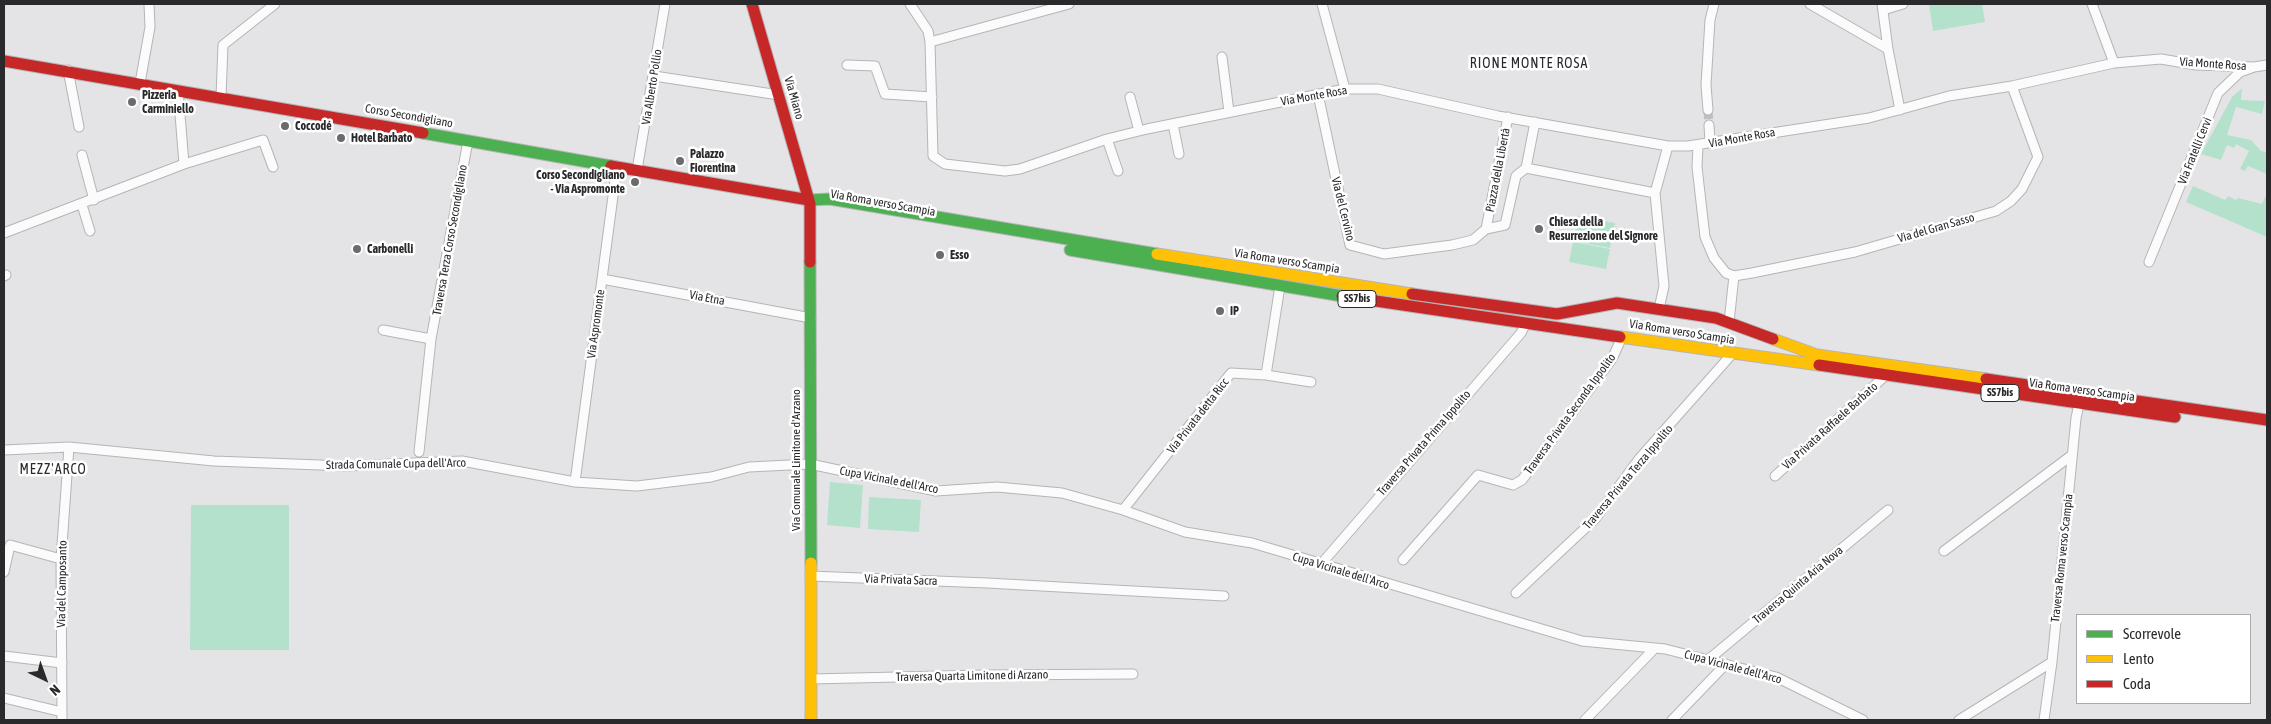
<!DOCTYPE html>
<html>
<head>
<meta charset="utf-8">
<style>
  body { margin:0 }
  #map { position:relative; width:2271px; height:724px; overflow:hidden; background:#e4e4e7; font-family:"Asap Condensed",sans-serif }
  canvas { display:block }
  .frame { position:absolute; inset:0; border:5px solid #2a2a2c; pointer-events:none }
  .legend { position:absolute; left:2076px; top:614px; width:175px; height:90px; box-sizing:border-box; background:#fff; border:1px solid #aaaaab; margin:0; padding:6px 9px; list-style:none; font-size:15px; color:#2a2a2c }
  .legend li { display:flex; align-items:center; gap:10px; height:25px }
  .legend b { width:25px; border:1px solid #aaaaab }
  .north { position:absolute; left:20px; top:654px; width:50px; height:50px; -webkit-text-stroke:4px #fff; paint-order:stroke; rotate:138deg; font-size:14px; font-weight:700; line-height:20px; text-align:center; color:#2a2a2c }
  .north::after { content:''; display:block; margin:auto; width:18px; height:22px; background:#2a2a2c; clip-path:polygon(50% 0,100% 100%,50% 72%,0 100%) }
</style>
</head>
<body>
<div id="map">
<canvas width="2271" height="724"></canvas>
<div class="frame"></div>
<ul class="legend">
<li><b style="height:6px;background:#4caf50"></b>Scorrevole</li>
<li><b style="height:6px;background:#ffc107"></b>Lento</li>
<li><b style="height:6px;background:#c62828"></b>Coda</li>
</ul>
<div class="north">N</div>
</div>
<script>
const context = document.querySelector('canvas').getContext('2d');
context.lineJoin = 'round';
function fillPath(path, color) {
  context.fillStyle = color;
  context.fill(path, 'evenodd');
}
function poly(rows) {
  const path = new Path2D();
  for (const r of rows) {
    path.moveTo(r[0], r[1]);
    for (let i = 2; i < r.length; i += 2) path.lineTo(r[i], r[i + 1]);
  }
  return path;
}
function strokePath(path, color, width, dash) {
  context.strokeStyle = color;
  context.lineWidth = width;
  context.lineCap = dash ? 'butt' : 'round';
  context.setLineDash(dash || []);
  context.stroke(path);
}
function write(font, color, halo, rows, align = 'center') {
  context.font = font + ' "Asap Condensed",sans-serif';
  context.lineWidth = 5;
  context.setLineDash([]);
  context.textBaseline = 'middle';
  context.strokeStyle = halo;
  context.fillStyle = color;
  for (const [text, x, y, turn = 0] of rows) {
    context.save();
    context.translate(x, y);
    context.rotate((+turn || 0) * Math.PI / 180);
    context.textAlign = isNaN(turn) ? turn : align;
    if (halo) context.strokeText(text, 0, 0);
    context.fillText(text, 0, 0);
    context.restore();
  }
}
fillPath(poly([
  [1929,4,1982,4,1985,22,1933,31],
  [2242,88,2241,100,2265,101,2262,114,2236,107,2227,135,2251,140,2261,151,2267,152,2267,174,2248,166,2245,171,2240,169,2249,151,2236,144,2234,148,2227,145,2221,160,2201,154,2232,97],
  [2193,186,2225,200,2228,196,2236,200,2238,198,2262,204,2267,193,2267,237,2186,202],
  [1578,216,1615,223,1610,248,1573,241],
  [1573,242,1610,249,1606,269,1569,262],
  [830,482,863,485,860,528,827,525],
  [869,497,921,500,919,532,868,529],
  [191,505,289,505,289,650,190,650]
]), '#b4e1cb');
strokePath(poly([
  [1708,110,1709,125]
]), '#bfbfc2', 9, [9, 4.5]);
const street = poly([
  [910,4,928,31,930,42,933,156,945,164,1005,171,1020,169,1107,139,1147,129,1345,89,1378,89,1498,116,1668,146,1688,146,1869,118,1949,96,2012,86,2114,63,2161,59,2196,65,2254,67],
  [1322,4,1345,89],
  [1810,4,1888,49,1900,110],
  [1882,4,1888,49],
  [2092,4,2114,63],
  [1883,10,1903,4],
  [930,42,1069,4],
  [1222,57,1229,112],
  [847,65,875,66,885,94,932,97],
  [68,70,79,127],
  [654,76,779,95],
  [140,83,150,27,149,4],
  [178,90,184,164],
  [1318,94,1350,245,1384,254,1452,245,1473,240,1486,229],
  [221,97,223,45,275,4],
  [1130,97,1139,131],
  [1708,110,1706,85,1710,20,1714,4],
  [1508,117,1486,229,1505,225,1516,176,1526,168,1535,122],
  [1173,124,1179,154],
  [1709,125,1710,143],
  [1107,139,1118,171],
  [1698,146,1697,167,1705,237,1714,258,1726,273,1734,276,1752,273,1855,252,1996,211,2011,201,2022,189,2038,157,2012,86],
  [82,155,94,200],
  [1526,168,1655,193],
  [637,170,665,4],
  [82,205,90,231],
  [4,233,184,164,263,140,273,167],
  [2149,262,2218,93,2240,72,2254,67,2267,65],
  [4,276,6,275],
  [602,279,811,318],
  [1659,309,1664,286,1655,193,1668,146],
  [1729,322,1734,276],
  [383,330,431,339],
  [1266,375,1311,382],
  [4,450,69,447,214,461,346,466,462,461,575,482,637,486,711,477,749,467,810,464,936,491,997,487,1062,493,1123,510,1185,532,1252,543,1582,641,1665,649,1776,677,1863,720],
  [419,452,431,339,468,141],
  [1775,476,1885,376],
  [575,482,617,166],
  [1123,510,1231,373,1266,375,1280,286],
  [1944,551,2072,455],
  [1403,560,1478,475,1513,485,1522,480,1612,359,1622,337],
  [1322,563,1521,333,1526,323],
  [4,572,10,545,61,559],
  [810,576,987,583,1224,596],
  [1516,593,1595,519,1639,459,1732,354],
  [4,656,62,663],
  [1708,660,1888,510],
  [811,679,985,675,1133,674],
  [4,698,62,712],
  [62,720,61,559,69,447],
  [1585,720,1655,648],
  [1672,720,1726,664],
  [1959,720,2052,662],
  [2044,720,2052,662,2076,418,2079,404]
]);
const fast = poly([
  [423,133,611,166],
  [809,200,830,199,1157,254],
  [1070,250,1342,296],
  [810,262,811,563]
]);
const slow = poly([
  [1157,254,1412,294],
  [1620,337,1819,365],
  [1773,339,1817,355,1986,379],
  [811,563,811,720]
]);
const jam = poly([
  [752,4,810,204,810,262],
  [4,61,423,133],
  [611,166,809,200],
  [1412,294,1557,314,1617,303,1716,318,1773,339],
  [1342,296,1620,337],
  [1819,365,2175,417],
  [1986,379,2267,420]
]);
strokePath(street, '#b5b5b8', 11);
strokePath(fast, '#b5b5b8', 13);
strokePath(slow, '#b5b5b8', 13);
strokePath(jam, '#b5b5b8', 13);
strokePath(street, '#fbfbfb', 9);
strokePath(fast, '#4caf50', 11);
strokePath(slow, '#ffc107', 11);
strokePath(jam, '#c62828', 11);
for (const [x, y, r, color] of [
  [132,102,5,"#6b6b6d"],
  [285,126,5,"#6b6b6d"],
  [341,138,5,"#6b6b6d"],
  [680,161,5,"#6b6b6d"],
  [635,182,5,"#6b6b6d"],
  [1539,229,5,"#6b6b6d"],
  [357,249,5,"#6b6b6d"],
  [940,255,5,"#6b6b6d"],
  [1220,311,5,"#6b6b6d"]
]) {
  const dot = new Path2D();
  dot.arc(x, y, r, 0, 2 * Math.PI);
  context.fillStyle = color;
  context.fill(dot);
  strokePath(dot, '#fff', 2);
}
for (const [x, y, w] of [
  [1357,299,38],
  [2000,393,38]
]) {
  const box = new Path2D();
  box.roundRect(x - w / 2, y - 8.5, w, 17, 4);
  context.fillStyle = '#fff';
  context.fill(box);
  strokePath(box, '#2a2a2c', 1);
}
write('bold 11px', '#2a2a2c', null, [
  ["SS7bis",1357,299],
  ["SS7bis",2000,393]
]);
write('12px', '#2a2a2c', '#fff', [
  ["Via Monte Rosa",2213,64,4],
  ["Via Alberto Pollio",652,87,-81],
  ["Via Monte Rosa",1314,96,-10],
  ["Via Miano",794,98,74],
  ["Corso Secondigliano",409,116,10],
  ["Via Monte Rosa",1742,138,-10],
  ["Via Fratelli Cervi",2195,151,-68],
  ["Piazza della Libertà",1498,170,-79],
  ["Via Roma verso Scampia",883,203,10],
  ["Via del Cervino",1343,209,76],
  ["Via del Gran Sasso",1936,228,-16],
  ["Traversa Terza Corso Secondigliano",450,240,-80],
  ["Via Roma verso Scampia",1287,261,9],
  ["Via Etna",707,298,11],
  ["Via Aspromonte",596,324,-82],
  ["Via Roma verso Scampia",1682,332,9],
  ["Via Roma verso Scampia",2082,390,8],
  ["Traversa Privata Seconda Ippolito",1570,414,-54],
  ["Via Privata detta Ricc",1198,416,-52],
  ["Via Privata Raffaele Barbato",1830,426,-42],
  ["Traversa Privata Prima Ippolito",1424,443,-49],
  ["Via Comunale Limitone d'Arzano",796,460,-90],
  ["Strada Comunale Cupa dell'Arco",396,464,-1],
  ["Traversa Privata Terza Ippolito",1628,477,-50],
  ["Cupa Vicinale dell'Arco",889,480,11],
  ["Traversa Roma verso Scampia",2062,558,-84],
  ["Cupa Vicinale dell'Arco",1341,571,17],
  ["Via Privata Sacra",901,580,2],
  ["Via del Camposanto",62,584,-89],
  ["Traversa Quinta Aria Nova",1798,585,-40],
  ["Cupa Vicinale dell'Arco",1733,667,15],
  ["Traversa Quarta Limitone di Arzano",972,676,-1]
]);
write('bold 12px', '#2a2a2c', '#fff', [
  ["Pizzeria",142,95],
  ["Carminiello",142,109],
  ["Coccodé",295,126],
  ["Hotel Barbato",351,138],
  ["Palazzo",690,154],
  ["Fiorentina",690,168],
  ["Corso Secondigliano",625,175,"right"],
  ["- Via Aspromonte",625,189,"right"],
  ["Chiesa della",1549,222],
  ["Resurrezione del Signore",1549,236],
  ["Carbonelli",367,249],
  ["Esso",950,255],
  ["IP",1230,311]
], 'left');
context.letterSpacing = '1px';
write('14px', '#2a2a2c', '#fff', [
  ["RIONE MONTE ROSA",1529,64],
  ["MEZZ'ARCO",53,470]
]);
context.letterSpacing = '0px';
</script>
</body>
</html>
